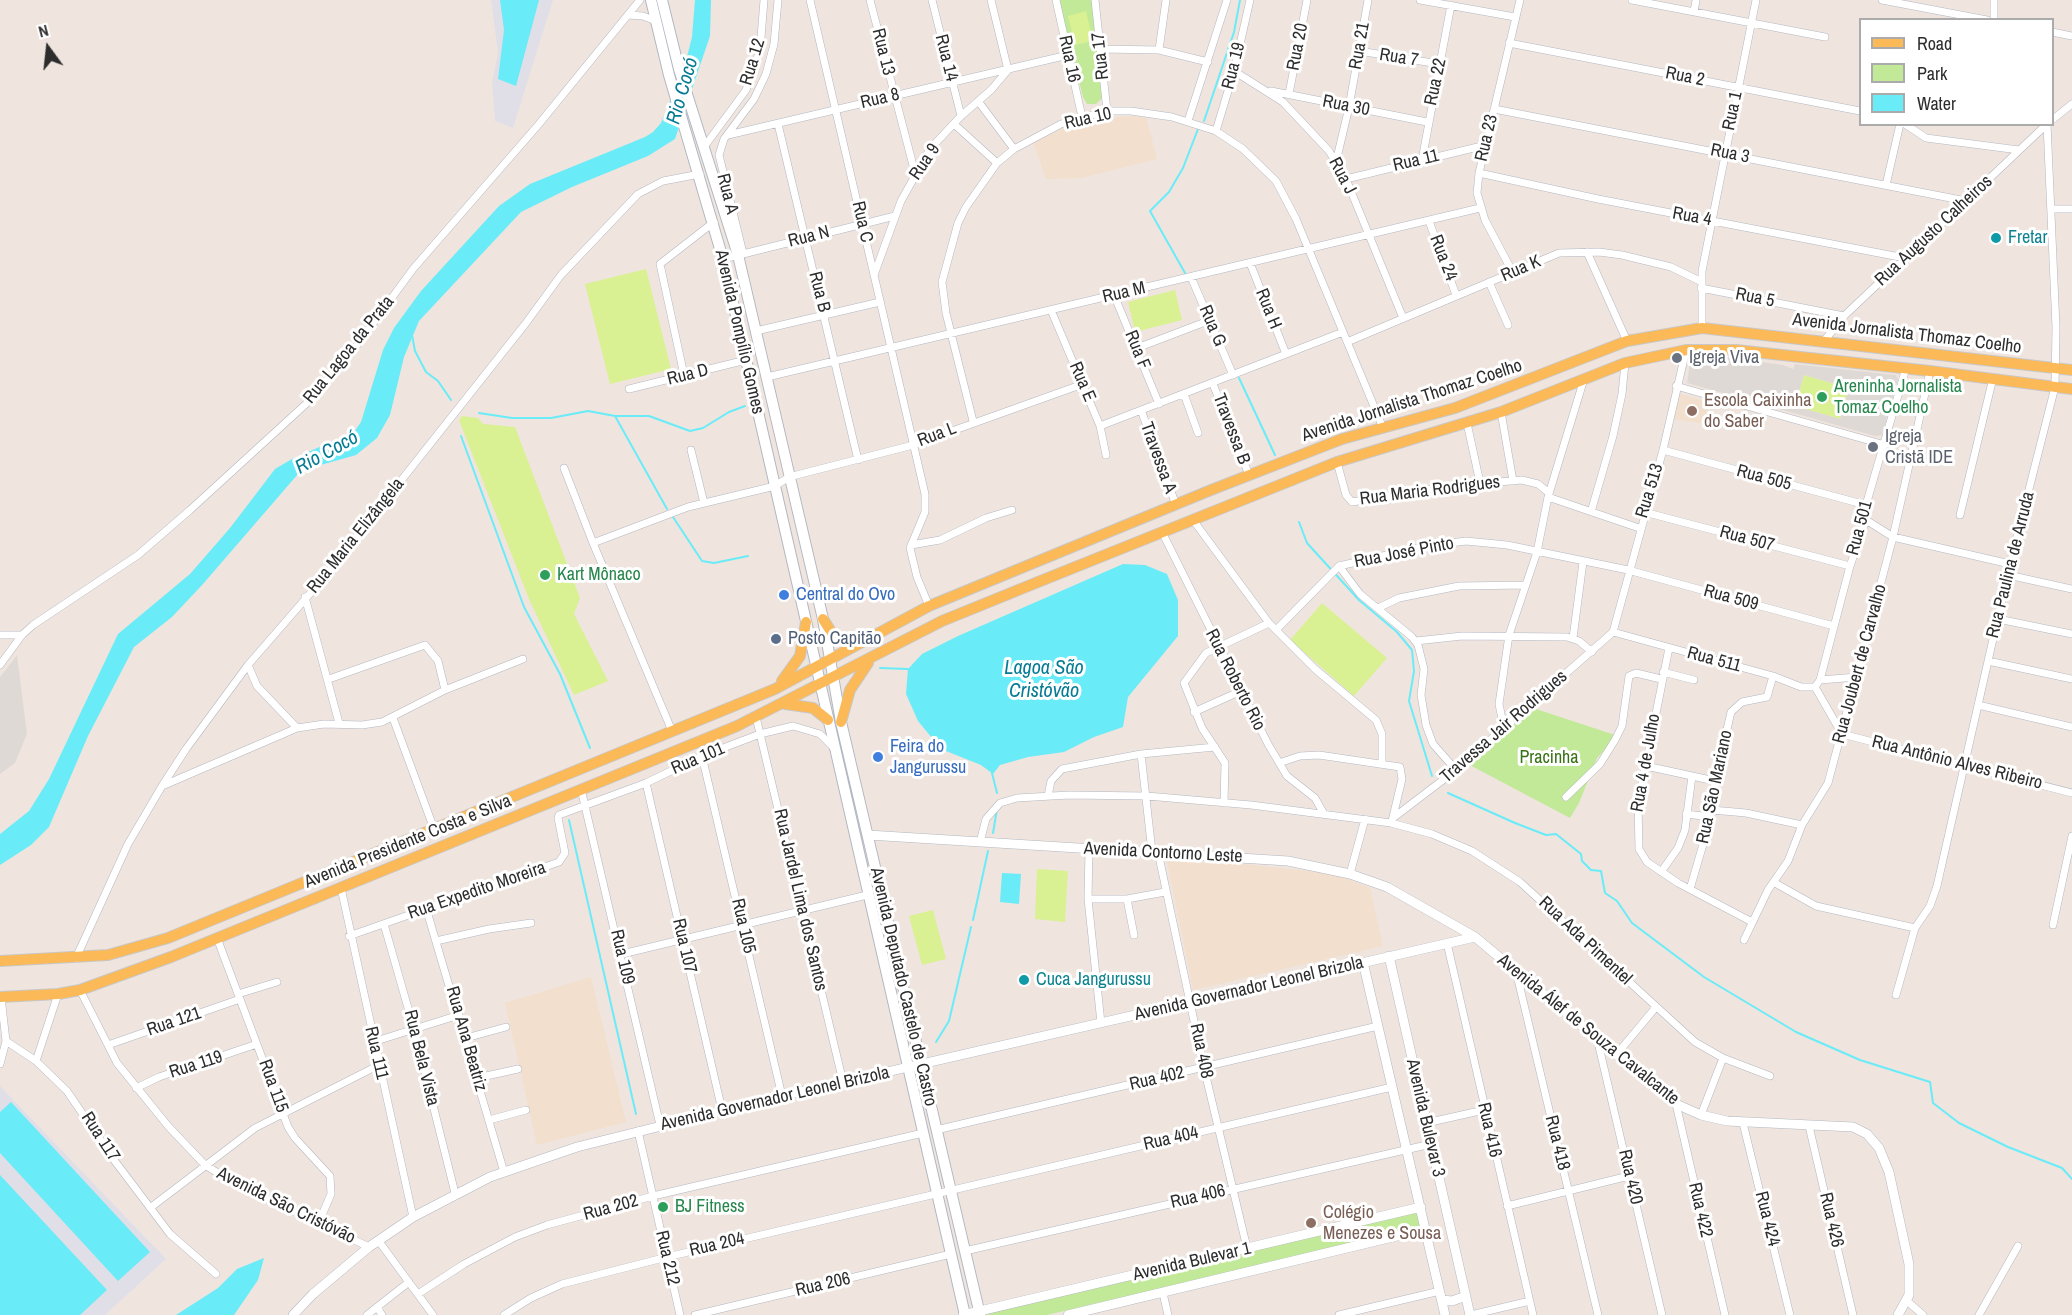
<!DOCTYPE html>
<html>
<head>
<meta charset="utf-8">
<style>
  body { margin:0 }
  #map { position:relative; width:2072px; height:1315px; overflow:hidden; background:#efe5de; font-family:"Archivo Narrow",sans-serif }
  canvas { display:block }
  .legend { position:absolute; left:1859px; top:18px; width:195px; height:108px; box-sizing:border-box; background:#fff; border:2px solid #ababab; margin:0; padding:8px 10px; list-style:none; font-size:18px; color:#2d2d2d }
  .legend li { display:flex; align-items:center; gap:12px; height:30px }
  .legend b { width:30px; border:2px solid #ababab }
  .north { position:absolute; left:18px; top:18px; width:60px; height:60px; -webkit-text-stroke:4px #fff; paint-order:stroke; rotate:345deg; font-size:16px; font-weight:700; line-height:24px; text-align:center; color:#2d2d2d }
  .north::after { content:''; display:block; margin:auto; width:21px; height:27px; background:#2d2d2d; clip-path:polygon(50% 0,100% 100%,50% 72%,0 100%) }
</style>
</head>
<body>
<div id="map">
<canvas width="2072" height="1315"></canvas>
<ul class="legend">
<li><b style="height:8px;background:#fcb957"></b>Road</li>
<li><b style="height:16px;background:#c1e997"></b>Park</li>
<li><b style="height:16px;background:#6aebf8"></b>Water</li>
</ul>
<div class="north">N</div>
</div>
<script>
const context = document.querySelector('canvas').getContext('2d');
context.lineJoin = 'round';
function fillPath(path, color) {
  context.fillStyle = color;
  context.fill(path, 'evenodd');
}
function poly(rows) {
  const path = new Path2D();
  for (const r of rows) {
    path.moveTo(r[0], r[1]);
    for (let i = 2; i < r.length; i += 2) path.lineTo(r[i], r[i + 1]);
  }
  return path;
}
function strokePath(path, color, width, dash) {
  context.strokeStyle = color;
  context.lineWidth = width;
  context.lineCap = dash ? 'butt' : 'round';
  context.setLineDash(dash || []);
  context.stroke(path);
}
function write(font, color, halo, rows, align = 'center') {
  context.font = font + ' "Archivo Narrow",sans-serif';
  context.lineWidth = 6;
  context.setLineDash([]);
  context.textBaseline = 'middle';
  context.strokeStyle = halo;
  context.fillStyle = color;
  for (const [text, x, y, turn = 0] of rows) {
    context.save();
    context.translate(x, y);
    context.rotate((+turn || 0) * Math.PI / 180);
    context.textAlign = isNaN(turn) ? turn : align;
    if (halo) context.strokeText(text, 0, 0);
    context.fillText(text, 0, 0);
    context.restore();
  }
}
fillPath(poly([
  [491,0,553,0,513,128,495,121,492,82,498,53],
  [0,1086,166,1259,105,1315,0,1315]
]), '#e0dfe7');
fillPath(poly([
  [1126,116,1146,117,1157,159,1082,178,1046,179,1033,142,1073,124],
  [1680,394,1709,402,1705,424,1674,419],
  [1167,861,1242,864,1335,874,1370,888,1383,946,1193,990],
  [591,977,626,1122,537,1145,505,1003]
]), '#f2dfcd');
fillPath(poly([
  [1059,0,1094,0,1102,98,1096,104,1087,104,1083,97],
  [1530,707,1618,736,1597,758,1579,803,1570,818,1464,762],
  [1414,1212,1419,1216,1421,1224,1417,1229,1047,1315,988,1315,987,1313]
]), '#c1e997');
fillPath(poly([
  [1086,11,1093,41,1075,45,1068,16],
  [646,269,671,369,610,384,585,284],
  [1175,290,1182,320,1135,332,1128,302],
  [1804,375,1849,388,1840,419,1795,406],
  [462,416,478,418,483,424,515,427,580,598,574,614,608,681,574,695,529,599,459,420],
  [1322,603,1387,658,1354,696,1290,640],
  [1037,869,1068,871,1065,922,1035,919],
  [933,910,946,959,922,965,909,916]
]), '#d9f192');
fillPath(poly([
  [1711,355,1783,365,1793,369,1795,364,1896,375,1898,379,1882,435,1875,436,1687,383,1690,362,1694,357],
  [1804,375,1849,388,1840,419,1795,406],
  [17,655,27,734,15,763,0,774,0,677]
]), '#dfd9d6');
fillPath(poly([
  [500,0,539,0,516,86,498,79,504,30],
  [695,0,711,0,710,36,675,139,648,156,572,187,521,212,419,321,404,357,390,415,377,438,356,455,310,468,298,474,203,584,172,617,134,647,88,736,49,827,31,845,0,865,0,834,29,811,49,779,118,634,190,574,230,528,275,469,292,459,354,432,361,422,383,350,394,328,421,291,499,206,530,184,645,137,653,132,661,123,685,65,692,37],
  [1123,564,1145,565,1167,574,1178,600,1178,636,1128,697,1123,727,1094,737,1064,752,1028,757,1000,765,993,774,981,765,941,749,918,721,906,694,908,669,922,654,958,636],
  [1002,873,1021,874,1019,904,1000,902],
  [11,1102,150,1252,118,1281,0,1153,0,1112],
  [0,1175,107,1290,80,1315,0,1315],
  [264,1258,258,1280,234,1315,176,1315,218,1288,237,1269]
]), '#6aebf8');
strokePath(poly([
  [1204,121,1234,32,1240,0],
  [1185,273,1150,211,1169,192,1183,168,1198,129],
  [412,335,415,351,426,372,438,381,451,400],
  [1239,378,1275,455],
  [479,413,512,418,551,418,588,411,615,416,667,509],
  [616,416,649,416,690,431,703,428,729,412,745,406],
  [461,436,524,607,560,674,590,748],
  [673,517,702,561,714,563,748,556],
  [1299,522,1307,543,1359,600,1397,632,1412,650,1414,671,1409,701,1432,776],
  [880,668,908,669],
  [992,773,997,793],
  [1448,793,1515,823,1546,835,1556,834,1581,854,1582,861,1591,870,1601,871,1605,893,1617,901,1632,923,1704,977,1796,1032,1860,1060,1930,1082,1933,1103,1959,1123,2008,1147,2062,1168,2072,1179],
  [569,820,636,1114],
  [993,833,997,809],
  [973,920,988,851],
  [936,1042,949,1021,971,927]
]), '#6aebf8', 2);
const minor = poly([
  [810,0,925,494,925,512,910,548,917,577,929,606],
  [870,0,915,173],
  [932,0,961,116],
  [1056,0,1082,117],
  [1095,0,1107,111],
  [1420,0,1515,17],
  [1632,0,1825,37],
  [1882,0,1987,20],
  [1694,12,1696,0],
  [628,15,643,16,656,21],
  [1994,20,1994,0],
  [2052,32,2072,36],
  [1509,43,1860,111],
  [1100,49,1159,50,1208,62],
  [1159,50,1166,0],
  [1359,51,1439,64],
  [1234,71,1283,102,1329,151,1346,179,1403,318],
  [1271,91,1427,122],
  [1289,94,1307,0],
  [978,101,1014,149],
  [1494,109,1966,201],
  [2052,120,2072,104],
  [1188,121,1227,0],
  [778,124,858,460],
  [954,124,997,163],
  [1905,124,1926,138,2019,150],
  [1216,131,1234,71,1250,0],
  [728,135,1068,55],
  [704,147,746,90,760,50,764,0],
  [1422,160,1451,5],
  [1336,162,1349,107,1368,0],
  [1479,173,1598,199,1905,258],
  [1346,179,1486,145],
  [1886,185,1900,124],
  [2052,209,2072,209],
  [1429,221,1456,295],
  [1587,252,1627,341],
  [743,253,719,155,724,139,754,99,766,74,774,44,778,0],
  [723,259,895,216],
  [1250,263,1286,354],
  [1512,271,1485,220,1477,193,1479,173,1520,0],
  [874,275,901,201,930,149,961,116,991,90,1008,70,991,0],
  [1191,277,1233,375],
  [1489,282,1508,325],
  [1701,288,1844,316],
  [1114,295,1159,404],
  [1051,310,1100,426,1106,455],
  [1702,328,1702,271,1756,0],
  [756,331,880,302],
  [1824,341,1844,316,2047,124],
  [1347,342,1559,253,1599,252,1622,255,1671,267,1702,282],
  [1137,348,1208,321],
  [684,375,660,264,714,222],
  [767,377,1480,208],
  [1213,384,1249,475],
  [1676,386,1885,445],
  [629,389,746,360],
  [1184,394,1198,433],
  [1141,410,1176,505],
  [1501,412,1513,481],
  [973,421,946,313,942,282,958,223,966,207,997,163,1014,149,1061,124,1107,111,1131,111,1172,117,1216,131,1243,149,1276,181,1296,219,1383,428],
  [1467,423,1480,483],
  [1100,426,1343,332],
  [691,450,704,503],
  [1663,450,1866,505],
  [1337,462,1346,495,1352,502,1451,486,1522,480,1538,484,1549,493],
  [564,468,593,543],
  [1548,497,1639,528],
  [1591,512,1613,436,1622,394,1625,363],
  [1644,512,1850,566],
  [1960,515,1993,378],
  [1193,520,1269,623,1315,669,1376,720,1382,734,1382,763],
  [1866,520,1893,537,2010,564],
  [1162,532,1268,744,1287,776,1315,798,1324,814],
  [911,545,940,540,986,518,1012,510],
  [1339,566,1360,594,1412,637,1418,645,1424,669,1421,695,1426,725,1433,744,1456,770],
  [2008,575,2072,589],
  [305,597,339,723],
  [1378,608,1399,598,1459,586,1526,585],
  [1998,619,2072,634],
  [1276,630,1339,566,1426,546,1466,541,1507,545,1628,570,1834,626],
  [1613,632,1773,676,1801,687,1815,687],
  [0,635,22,635],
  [1573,638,1583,562],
  [1416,641,1462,636,1567,637,1579,641,1592,652],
  [1669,648,1638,804,1639,849,1647,862,1678,883,1752,922],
  [1988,661,2072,679],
  [0,665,22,635,33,625,138,555,190,510,307,403,358,344,413,269,539,124,640,0],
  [248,665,257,686,297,728],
  [1663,672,1694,680],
  [1820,680,1857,677],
  [1815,687,1820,680,1850,566,1866,520,1866,505,1906,368],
  [1815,687,1842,734,2072,793],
  [445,690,523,659],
  [1978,705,2072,727],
  [1194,712,1241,691],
  [756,717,843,1082],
  [393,718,434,829],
  [1504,729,1499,704,1509,635,1537,552,1548,497,1584,379],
  [672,731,593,543,688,507,775,486,789,477,913,445,1083,384],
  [1141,754,1152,852],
  [702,756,782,1096],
  [1279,763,1300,756,1319,755,1400,767,1402,779,1392,821],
  [1646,766,1715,781],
  [646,783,722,1110],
  [162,786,297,728,324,724,362,725,382,722,445,690,438,661,425,645,329,679],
  [581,789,660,1125],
  [1048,796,1051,781,1062,769,1141,754,1215,747],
  [1566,797,1600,764,1615,740,1622,726,1629,676,1636,673,1661,679],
  [1224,803,1225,763,1202,728,1184,683,1206,653,1269,623],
  [1712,810,1746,813,1802,825],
  [1686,814,1711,817],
  [1393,818,1456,770,1613,632,1663,450,1686,350],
  [980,842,986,819,1000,803,1017,798,1069,795,1147,796,1251,805,1391,823,1432,834,1472,851,1520,882,1695,1042,1723,1058,1770,1076],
  [1089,849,1088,899,1127,899,1165,892],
  [1158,852,1204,1068,1247,1248],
  [1661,872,1678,848,1685,830,1692,776],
  [1350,874,1365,819],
  [1775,883,1816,906,1915,928],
  [341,888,413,1217],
  [1690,889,1711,817,1715,781,1731,712,1742,702,1767,697,1773,676],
  [1088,899,1101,1023],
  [1127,899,1134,935],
  [426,908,504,1172],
  [384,924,414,1029,455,1193],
  [2053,925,2072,836],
  [349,936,559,862,565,853,558,818,559,815,646,783,702,756,760,734,793,726,820,734,833,747],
  [217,938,288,1127,295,1138,330,1176,331,1194,319,1222],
  [1744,940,1768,890,1788,861,1802,825,1828,783,1893,537,1930,371],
  [436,941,489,929,531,923],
  [1447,943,1533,1315],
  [622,954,867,895],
  [76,958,128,844,162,786,186,749,248,665,327,574,526,323,561,275,638,194,663,181,700,174],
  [1516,971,1598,1315],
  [80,990,117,1063,168,1126,205,1165,234,1183,369,1247],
  [238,994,277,982],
  [1896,995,1915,928,1930,906,1937,886,2010,564,2055,387,2056,327,2047,124],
  [1,997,6,1041,36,1061,67,1091,114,1160,170,1234,216,1274],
  [466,1038,506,1027],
  [1597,1038,1662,1315],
  [373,1042,459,1015],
  [108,1045,240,999],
  [1616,1055,1656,1007],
  [36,1061,58,994],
  [0,1064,6,1041],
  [477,1078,518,1069],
  [136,1088,159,1077,257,1044],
  [1676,1104,1725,1315],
  [1701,1115,1723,1058],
  [489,1120,526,1110],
  [1426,1123,1484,1110],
  [1743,1123,1790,1315],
  [1809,1126,1853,1315],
  [936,1130,1378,1026],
  [638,1131,680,1315],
  [1507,1206,1629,1176],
  [150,1208,255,1128,379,1065],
  [378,1240,433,1315],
  [965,1251,1431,1144],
  [1163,1293,1168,1315],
  [418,1294,464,1264,515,1237,547,1225,653,1196,923,1133],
  [1907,1301,1923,1315],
  [377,1307,382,1315],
  [367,1315,409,1282],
  [504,1315,531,1298,562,1284,667,1257,1392,1087],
  [695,1315,951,1254],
  [1339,1315,1440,1291],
  [1471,1315,1530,1301],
  [1979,1315,2018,1246]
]);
const tertiary = poly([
  [868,835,1288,861,1350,874,1387,887,1475,937,1676,1104,1701,1115,1727,1121,1853,1127,1867,1134,1879,1148,1889,1172,1909,1264,1909,1295,1898,1315],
  [1389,956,1470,1315],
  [1363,962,1445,1315],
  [1442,1300,1452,1301,1466,1296],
  [293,1315,313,1294,369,1247,413,1217,490,1177,577,1147,782,1096,1475,937],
  [963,1315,1421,1207],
  [1068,1315,1426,1229]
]);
const secondary = poly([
  [651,0,669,75,723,259,965,1315],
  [662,0,679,69,738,255,823,619,841,722,980,1315]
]);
const primary = poly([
  [823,619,833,635,844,640,859,642],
  [782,681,800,656,806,622],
  [785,704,813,708,828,720],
  [841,722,850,690,868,663],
  [0,961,108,955,168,938,775,689,929,606,1211,490,1342,439,1455,408,1627,341,1702,328,2072,370],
  [0,997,58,994,80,990,171,957,737,726,942,621,1038,582,1337,462,1501,412,1625,363,1686,350,1736,350,1930,371,2072,389]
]);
strokePath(minor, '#b2b7c1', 8);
strokePath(tertiary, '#b2b7c1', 10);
strokePath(secondary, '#b2b7c1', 12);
strokePath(primary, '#c8c8c8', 12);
strokePath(minor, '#fff', 7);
strokePath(tertiary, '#fff', 9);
strokePath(secondary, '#fff', 10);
strokePath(primary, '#fcb957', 10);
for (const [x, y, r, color] of [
  [1996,238,6,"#0f9aa8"],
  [1677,358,6,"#6b7280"],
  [1822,397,6,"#2e9e5b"],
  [1692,411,6,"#8d6e63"],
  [1873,447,6,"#6b7280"],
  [545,575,6,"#2e9e5b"],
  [784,595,6,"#3f7fe0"],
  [776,639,6,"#5c6f8a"],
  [878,757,6,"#3f7fe0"],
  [1024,980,6,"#0f9aa8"],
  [663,1207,6,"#2e9e5b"],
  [1311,1223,6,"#8d6e63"]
]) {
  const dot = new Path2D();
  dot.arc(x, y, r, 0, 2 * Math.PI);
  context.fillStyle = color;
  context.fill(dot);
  strokePath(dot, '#fff', 2);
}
write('18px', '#2d2d2d', '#fff', [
  ["Rua 21",1360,46,-80],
  ["Rua 20",1298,47,-79],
  ["Rua 13",883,52,76],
  ["Rua 17",1101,56,-96],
  ["Rua 14",946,58,76],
  ["Rua 7",1399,58,9],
  ["Rua 16",1069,59,78],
  ["Rua 12",753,62,-73],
  ["Rua 19",1234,66,-76],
  ["Rua 2",1685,77,11],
  ["Rua 22",1436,82,-78],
  ["Rua 8",880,99,-13],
  ["Rua 30",1346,106,11],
  ["Rua 1",1733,111,-78],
  ["Rua 10",1088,119,-13],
  ["Rua 23",1487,138,-77],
  ["Rua 3",1730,154,11],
  ["Rua 11",1416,161,-13],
  ["Rua 9",925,162,-56],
  ["Rua J",1342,176,62],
  ["Rua A",727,194,76],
  ["Rua 4",1692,217,10],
  ["Rua C",862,222,77],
  ["Rua Augusto Calheiros",1934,231,-43],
  ["Rua N",809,237,-14],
  ["Rua 24",1443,258,69],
  ["Rua K",1521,269,-23],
  ["Rua B",819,292,76],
  ["Rua M",1124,293,-13],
  ["Rua 5",1755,298,11],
  ["Rua H",1268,309,68],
  ["Rua G",1212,326,67],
  ["Avenida Pompílio Gomes",739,332,77],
  ["Avenida Jornalista Thomaz Coelho",1907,334,7],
  ["Rua Lagoa da Prata",349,350,-51],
  ["Rua F",1137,350,68],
  ["Rua D",688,375,-14],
  ["Rua E",1082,382,67],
  ["Avenida Jornalista Thomaz Coelho",1412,401,-18],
  ["Travessa B",1231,429,69],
  ["Rua L",937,435,-21],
  ["Travessa A",1158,458,70],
  ["Rua 505",1764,478,15],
  ["Rua Maria Rodrigues",1430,491,-7],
  ["Rua 513",1650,491,-73],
  ["Rua 501",1860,528,-75],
  ["Rua Maria Elizângela",356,536,-51],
  ["Rua 507",1747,539,15],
  ["Rua José Pinto",1404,553,-11],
  ["Rua Paulina de Arruda",2011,565,-76],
  ["Rua 509",1731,598,15],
  ["Rua 511",1714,660,15],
  ["Rua Joubert de Carvalho",1860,664,-75],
  ["Rua Roberto Rio",1235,680,63],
  ["Travessa Jair Rodrigues",1504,727,-41],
  ["Rua 101",698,759,-23],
  ["Rua 4 de Julho",1646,763,-80],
  ["Rua Antônio Alves Ribeiro",1957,763,14],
  ["Rua São Mariano",1715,787,-78],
  ["Avenida Presidente Costa e Silva",408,842,-22],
  ["Avenida Contorno Leste",1163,853,3],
  ["Rua Expedito Moreira",477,891,-19],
  ["Rua Jardel Lima dos Santos",800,900,77],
  ["Rua 105",743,926,77],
  ["Rua Ada Pimentel",1585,941,43],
  ["Rua 107",684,946,77],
  ["Rua 109",622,957,77],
  ["Avenida Deputado Castelo de Castro",903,987,77],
  ["Avenida Governador Leonel Brizola",1249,989,-13],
  ["Rua 121",174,1022,-19],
  ["Avenida Álef de Souza Cavalcante",1588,1030,39],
  ["Rua Ana Beatriz",466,1039,74],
  ["Rua 408",1201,1051,78],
  ["Rua 111",376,1053,77],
  ["Rua Bela Vista",421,1058,76],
  ["Rua 119",196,1065,-18],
  ["Rua 402",1157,1079,-13],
  ["Rua 115",273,1086,70],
  ["Avenida Governador Leonel Brizola",775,1099,-13],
  ["Avenida Bulevar 3",1425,1118,77],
  ["Rua 416",1489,1130,77],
  ["Rua 117",100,1137,57],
  ["Rua 404",1171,1139,-13],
  ["Rua 418",1557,1143,76],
  ["Rua 420",1630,1177,77],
  ["Rua 406",1198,1197,-13],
  ["Avenida São Cristóvão",286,1206,26],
  ["Rua 202",611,1208,-15],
  ["Rua 422",1700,1210,77],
  ["Rua 424",1767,1219,76],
  ["Rua 426",1831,1220,77],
  ["Rua 204",717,1245,-13],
  ["Rua 212",667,1258,77],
  ["Avenida Bulevar 1",1192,1262,-13],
  ["Rua 206",823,1285,-13]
]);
write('18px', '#0d838f', '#fff', [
  ["Fretar",2008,238],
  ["Cuca Jangurussu",1036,980]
], 'left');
write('18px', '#5b616d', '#fff', [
  ["Igreja Viva",1689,358],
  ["Igreja",1885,437],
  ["Cristã IDE",1885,458]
], 'left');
write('18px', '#27864d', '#fff', [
  ["Areninha Jornalista",1834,387],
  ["Tomaz Coelho",1834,408],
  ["Kart Mônaco",557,575],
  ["BJ Fitness",675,1207]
], 'left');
write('18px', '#785e54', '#fff', [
  ["Escola Caixinha",1704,401],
  ["do Saber",1704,422],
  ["Colégio",1323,1213],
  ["Menezes e Sousa",1323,1234]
], 'left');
write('18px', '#366cbe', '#fff', [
  ["Central do Ovo",796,595],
  ["Feira do",890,747],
  ["Jangurussu",890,768]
], 'left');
write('18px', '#4e5e75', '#fff', [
  ["Posto Capitão",788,639]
], 'left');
write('18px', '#387215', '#fff', [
  ["Pracinha",1549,758]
]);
write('italic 20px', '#057b94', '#fff', [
  ["Rio Cocó",683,91,-74],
  ["Rio Cocó",327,453,-29],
  ["Lagoa São",1044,669],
  ["Cristóvão",1044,692]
]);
</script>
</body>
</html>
